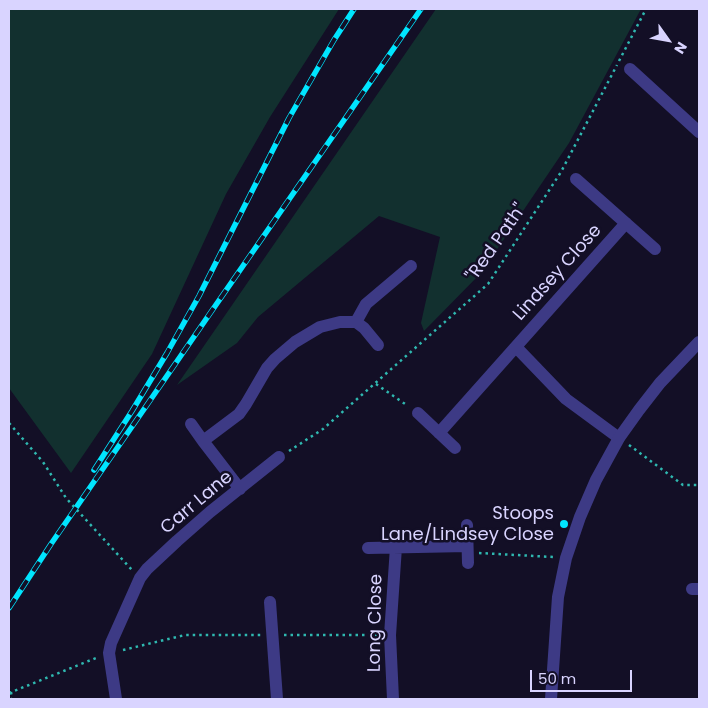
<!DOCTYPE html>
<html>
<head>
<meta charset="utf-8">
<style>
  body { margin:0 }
  #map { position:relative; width:708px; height:708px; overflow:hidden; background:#130f26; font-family:Poppins,sans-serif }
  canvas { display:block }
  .frame { position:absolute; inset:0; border:10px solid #d9d4ff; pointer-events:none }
  .north { position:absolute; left:643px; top:15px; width:50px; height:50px; -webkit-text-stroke:4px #130f26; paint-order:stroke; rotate:122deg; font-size:14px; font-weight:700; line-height:20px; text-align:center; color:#d9d4ff }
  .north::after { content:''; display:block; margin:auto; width:18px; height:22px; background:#d9d4ff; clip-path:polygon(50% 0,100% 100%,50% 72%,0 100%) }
  .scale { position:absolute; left:530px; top:670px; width:102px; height:22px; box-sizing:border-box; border:2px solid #d9d4ff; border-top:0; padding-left:6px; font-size:15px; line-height:18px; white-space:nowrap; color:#d9d4ff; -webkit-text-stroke:4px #130f26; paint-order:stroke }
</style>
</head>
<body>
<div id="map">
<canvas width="708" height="708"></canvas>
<div class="frame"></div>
<div class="north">N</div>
<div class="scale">50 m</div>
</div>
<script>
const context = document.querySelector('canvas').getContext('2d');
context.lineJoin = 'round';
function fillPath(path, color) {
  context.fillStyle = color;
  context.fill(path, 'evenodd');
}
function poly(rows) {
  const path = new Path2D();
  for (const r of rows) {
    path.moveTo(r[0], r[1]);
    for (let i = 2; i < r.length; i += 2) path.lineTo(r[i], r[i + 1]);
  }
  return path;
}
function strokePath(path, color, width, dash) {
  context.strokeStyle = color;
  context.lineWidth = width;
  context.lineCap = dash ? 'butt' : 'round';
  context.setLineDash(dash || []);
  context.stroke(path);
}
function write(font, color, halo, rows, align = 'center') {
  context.font = font + ' Poppins,sans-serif';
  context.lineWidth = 5;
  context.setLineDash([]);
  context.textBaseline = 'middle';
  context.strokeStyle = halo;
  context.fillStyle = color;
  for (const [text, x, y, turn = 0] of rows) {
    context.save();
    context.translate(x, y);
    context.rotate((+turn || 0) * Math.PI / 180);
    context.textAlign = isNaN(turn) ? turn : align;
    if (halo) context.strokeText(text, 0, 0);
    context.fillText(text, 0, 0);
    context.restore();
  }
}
fillPath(poly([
  [9,9,339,9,270,117,226,194,152,354,71,473,9,388],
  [436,9,641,9,569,143,481,273,424,331,421,323,440,237,379,216,258,317,237,343,177,385]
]), '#12302f');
strokePath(poly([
  [619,61,646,9],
  [376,384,408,406],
  [9,423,43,462,66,498,132,570],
  [629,445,683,485,699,485],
  [289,451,323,429,488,284,561,172,617,65],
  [479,553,553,557],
  [284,635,378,635],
  [123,650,185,635,261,635],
  [11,692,12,699,11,699],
  [9,693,96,658]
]), '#2fb8b0', 2.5, [2.5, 4]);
strokePath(poly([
  [630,69,699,132],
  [576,179,655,249],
  [356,322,366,304,411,266],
  [516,347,566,399,619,438],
  [418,413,455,448],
  [191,424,203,441],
  [439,433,626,223],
  [240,489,203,441,239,414,246,404,267,368,275,359,295,342,320,327,340,322,356,322,364,328,378,345],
  [467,525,468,563],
  [368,548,467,546],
  [692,589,699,589],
  [270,602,277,699],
  [116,699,109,653,111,643,140,578,147,569,177,541,210,512,279,457],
  [393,699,390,635,396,547]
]), '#3d3a85', 12);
strokePath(poly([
  [551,699,558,597,566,558,580,517,596,480,619,438,639,410,660,383,699,342]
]), '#3d3a85', 12);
const rail = poly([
  [94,470,132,411,167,353,199,296,289,118,334,40,354,9],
  [9,608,51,544,211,312,421,9]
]);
strokePath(rail, '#00e5ff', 5.5);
strokePath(rail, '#130f26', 4, [11]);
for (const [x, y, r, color] of [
  [564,524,5,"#00e5ff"]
]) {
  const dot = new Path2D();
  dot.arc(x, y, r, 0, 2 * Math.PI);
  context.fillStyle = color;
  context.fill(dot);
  strokePath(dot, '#130f26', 2);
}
write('18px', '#d9d4ff', '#130f26', [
  ["\"Red Path\"",497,243,-55],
  ["Lindsey Close",558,273,-48],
  ["Carr Lane",197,503,-40],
  ["Long Close",376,623,-89]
]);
write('18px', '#d9d4ff', '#130f26', [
  ["Stoops",554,514],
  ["Lane/Lindsey Close",554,535]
], 'right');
</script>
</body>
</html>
